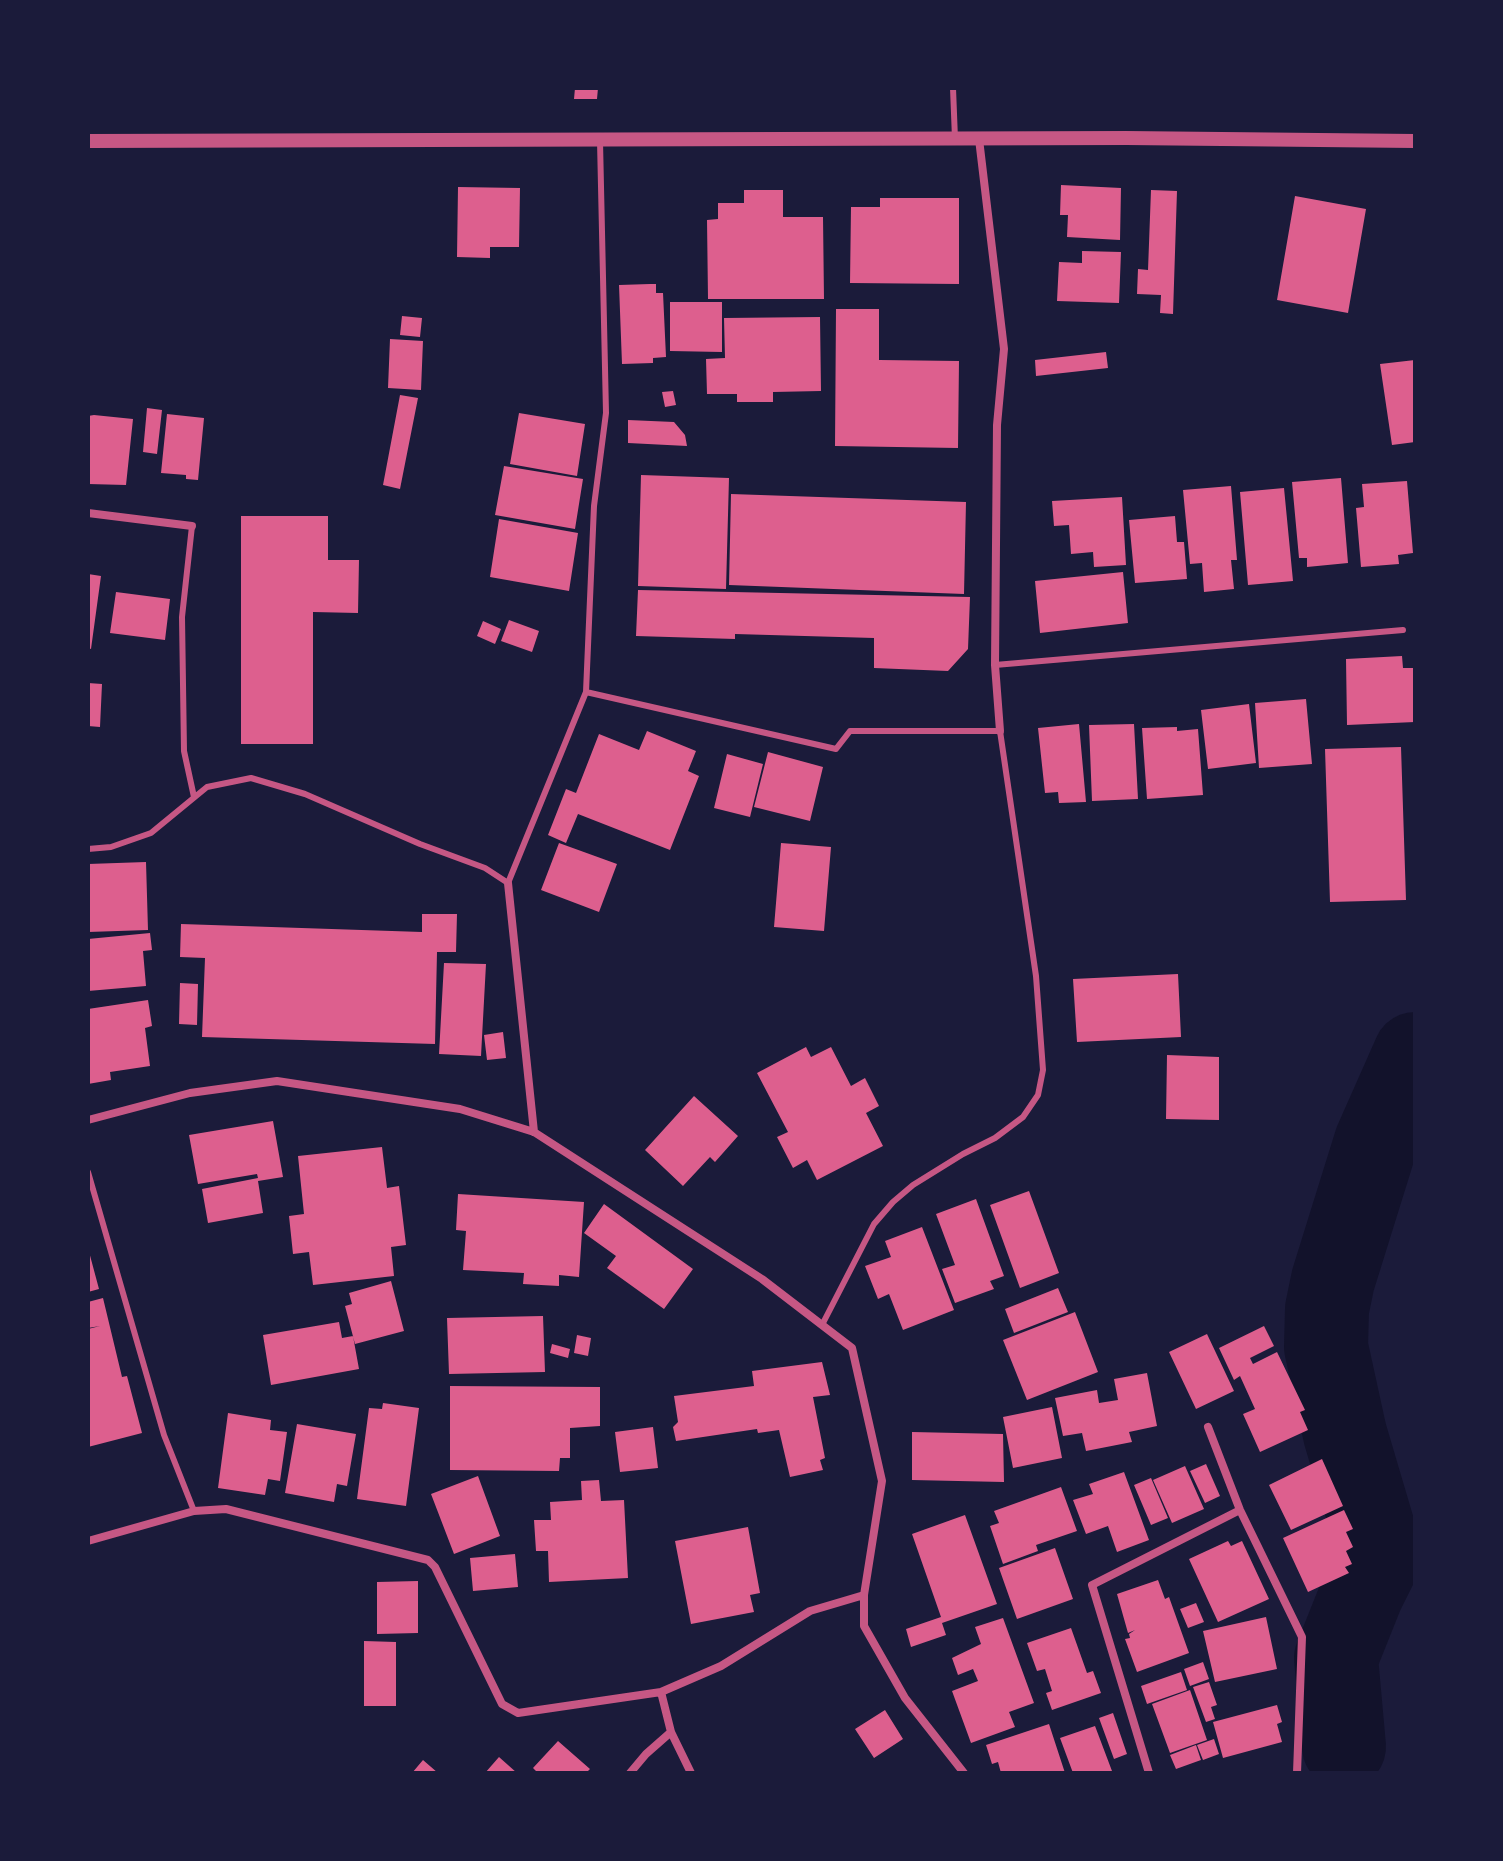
<!DOCTYPE html>
<html>
<head>
<meta charset="utf-8">
<style>
  body { margin:0 }
  #map { position:relative; width:1503px; height:1861px; overflow:hidden; background:#1b1b3a; font-family:Georgia,serif }
  canvas { display:block }
  .frame { position:absolute; inset:0; border:90px solid #1b1b3a; pointer-events:none }
</style>
</head>
<body>
<div id="map">
<canvas width="1503" height="1861"></canvas>
<div class="frame"></div>
</div>
<script>
const context = document.querySelector('canvas').getContext('2d');
context.lineJoin = 'round';
function poly(rows) {
  const path = new Path2D();
  for (const r of rows) {
    path.moveTo(r[0], r[1]);
    for (let i = 2; i < r.length; i += 2) path.lineTo(r[i], r[i + 1]);
  }
  return path;
}
function strokePath(path, color, width, dash) {
  context.strokeStyle = color;
  context.lineWidth = width;
  context.lineCap = dash ? 'butt' : 'round';
  context.setLineDash(dash || []);
  context.stroke(path);
}
function fillPath(path, color) {
  context.fillStyle = color;
  context.fill(path, 'evenodd');
}
strokePath(poly([
  [1344,1747,1336,1658,1362,1593,1376,1565,1374,1532,1345,1434,1326,1347,1327,1309,1333,1280,1376,1142,1415,1054]
]), '#12122b', 84);
fillPath(poly([
  [575,88,598,88,597,99,574,99],
  [1061,185,1121,188,1120,240,1067,237,1068,215,1060,215],
  [458,187,520,188,519,247,490,247,490,258,457,257],
  [744,190,783,190,783,217,823,217,824,299,708,299,707,220,718,219,718,203,744,203],
  [1151,190,1177,191,1173,314,1160,313,1161,295,1137,294,1138,269,1148,270],
  [1295,196,1366,209,1348,313,1277,300],
  [880,198,959,198,959,284,850,283,851,207,880,207],
  [1082,251,1121,252,1119,303,1057,301,1059,262,1082,263],
  [650,284,656,284,656,293,663,293,666,357,653,358,653,363,622,364,619,285],
  [670,302,722,302,722,352,670,351],
  [836,309,879,309,879,360,959,361,958,448,835,446],
  [402,316,422,318,420,337,400,335],
  [820,317,821,391,773,392,773,402,737,402,737,394,707,394,706,359,725,358,724,318],
  [390,339,423,341,421,390,388,388],
  [1106,352,1108,368,1036,376,1035,360],
  [1415,360,1415,442,1392,445,1380,364],
  [673,391,676,405,665,407,662,392],
  [400,395,418,398,400,489,383,485],
  [147,408,162,410,157,454,143,452],
  [519,413,585,424,577,476,510,464],
  [167,414,204,418,198,480,186,479,186,475,161,473],
  [94,415,133,419,126,485,88,484,88,416],
  [628,420,674,422,685,435,687,446,628,443],
  [504,466,583,479,575,529,495,515],
  [641,475,729,478,726,589,638,586],
  [1341,478,1348,563,1307,567,1307,558,1299,558,1292,482],
  [1407,481,1413,553,1398,555,1399,564,1361,567,1356,508,1364,507,1362,484],
  [1231,486,1237,560,1231,560,1234,589,1204,592,1202,563,1190,564,1183,490],
  [1284,488,1293,581,1248,585,1240,492],
  [731,494,966,502,964,594,729,585],
  [1122,497,1126,565,1094,567,1093,552,1071,554,1069,525,1054,526,1052,501],
  [241,516,328,516,328,560,359,560,358,613,313,612,313,744,241,744],
  [1175,516,1177,542,1184,542,1187,579,1135,583,1129,520],
  [499,519,578,533,569,591,490,577],
  [1123,572,1128,623,1040,633,1035,581],
  [88,574,101,576,91,649,88,648],
  [638,590,970,597,968,649,948,671,874,668,874,638,735,634,735,639,636,636],
  [116,592,170,599,165,640,110,633],
  [509,620,539,631,532,652,501,641],
  [483,621,501,629,495,644,477,636],
  [1402,656,1403,668,1414,668,1415,722,1347,725,1346,659],
  [88,683,102,684,100,727,88,726],
  [1306,699,1312,764,1259,768,1255,703],
  [1249,704,1256,763,1208,769,1201,710],
  [1079,724,1086,802,1059,803,1058,792,1045,793,1038,728],
  [1134,724,1138,799,1092,801,1089,725],
  [1177,727,1177,731,1198,729,1203,795,1147,799,1142,728],
  [647,731,696,751,688,771,699,776,670,850,578,814,566,843,548,835,566,789,576,793,599,734,639,750],
  [1401,747,1406,900,1330,902,1325,749],
  [768,752,823,767,810,821,754,807],
  [727,754,763,764,750,817,714,808],
  [559,843,617,864,599,912,541,890],
  [781,843,831,847,824,931,774,927],
  [146,862,148,930,88,932,88,864],
  [422,914,457,914,456,952,437,952,435,1044,202,1037,205,958,180,957,181,924,422,932],
  [150,933,152,950,143,951,146,986,88,991,88,939],
  [444,963,486,964,481,1056,439,1054],
  [1178,974,1181,1037,1077,1042,1073,979],
  [180,983,198,984,197,1025,179,1024],
  [148,1000,152,1026,145,1028,150,1066,110,1072,111,1080,88,1084,88,1009],
  [503,1032,506,1058,487,1060,484,1035],
  [806,1047,811,1057,831,1047,851,1086,865,1078,879,1106,866,1113,883,1146,817,1180,807,1160,793,1168,777,1137,788,1132,757,1073],
  [1167,1055,1219,1057,1219,1120,1166,1119],
  [694,1096,738,1136,715,1162,710,1157,683,1186,645,1150],
  [273,1121,283,1177,258,1181,263,1213,208,1223,202,1189,258,1178,257,1174,198,1184,189,1135],
  [382,1147,387,1188,399,1186,406,1245,391,1247,394,1276,313,1285,309,1252,293,1254,289,1216,304,1214,298,1156],
  [1029,1191,1059,1273,1020,1288,990,1205],
  [458,1194,584,1202,579,1277,559,1275,559,1286,523,1284,524,1273,463,1270,466,1231,456,1230],
  [976,1199,1004,1276,990,1281,994,1289,955,1303,942,1269,955,1265,936,1214],
  [604,1204,693,1269,664,1309,607,1268,616,1256,584,1233],
  [922,1227,954,1310,903,1330,889,1294,878,1299,865,1266,891,1257,885,1241],
  [88,1248,99,1289,88,1292],
  [391,1281,404,1331,355,1344,345,1306,352,1304,349,1293],
  [1058,1288,1068,1312,1014,1333,1005,1309],
  [103,1298,122,1377,127,1376,142,1433,88,1447,88,1329,100,1326,88,1328,88,1302],
  [1075,1312,1098,1372,1027,1400,1003,1340],
  [543,1316,545,1372,449,1374,447,1318],
  [339,1322,342,1338,353,1336,359,1369,271,1385,263,1335],
  [1264,1326,1274,1346,1250,1358,1253,1364,1277,1352,1305,1410,1300,1412,1308,1430,1260,1452,1243,1414,1255,1409,1240,1376,1234,1380,1219,1348],
  [1207,1334,1234,1391,1196,1409,1169,1352],
  [577,1335,591,1338,588,1356,574,1353],
  [552,1344,570,1349,568,1358,550,1353],
  [822,1362,830,1395,813,1397,825,1458,820,1460,823,1470,790,1477,779,1430,758,1433,757,1429,676,1441,673,1427,678,1422,674,1396,754,1386,752,1371],
  [1147,1373,1157,1426,1129,1432,1132,1442,1086,1451,1082,1433,1063,1436,1055,1398,1097,1390,1099,1403,1118,1400,1114,1379],
  [450,1386,600,1387,600,1426,570,1428,570,1458,560,1458,559,1471,450,1470],
  [383,1403,419,1408,406,1506,357,1499,369,1408,382,1409],
  [1052,1407,1062,1458,1013,1468,1003,1417],
  [228,1413,271,1420,270,1430,287,1432,280,1481,268,1479,265,1495,218,1488],
  [297,1424,356,1434,347,1486,337,1484,334,1502,285,1493],
  [653,1427,658,1468,620,1472,615,1432],
  [912,1432,1003,1434,1004,1482,912,1480],
  [1322,1459,1343,1506,1291,1530,1269,1485],
  [1206,1464,1220,1496,1205,1503,1190,1471],
  [1185,1466,1204,1509,1172,1523,1153,1480],
  [1124,1472,1149,1540,1117,1552,1108,1526,1086,1534,1073,1500,1093,1494,1089,1484],
  [478,1476,500,1536,454,1554,431,1494],
  [1151,1478,1168,1518,1151,1525,1134,1485],
  [599,1480,601,1501,624,1500,628,1578,549,1582,548,1551,536,1551,534,1520,551,1520,550,1502,582,1500,581,1481],
  [1061,1487,1077,1531,1036,1545,1038,1551,1003,1564,990,1526,999,1523,994,1511],
  [1344,1510,1353,1529,1346,1532,1353,1547,1346,1551,1352,1564,1345,1567,1349,1573,1308,1592,1283,1538],
  [965,1515,997,1604,942,1623,946,1635,911,1647,906,1629,941,1617,912,1534],
  [748,1527,760,1593,750,1595,754,1612,691,1624,675,1541],
  [1228,1541,1231,1546,1242,1541,1269,1599,1218,1622,1189,1559],
  [1055,1548,1073,1599,1017,1619,999,1568],
  [515,1554,518,1587,473,1591,470,1558],
  [1158,1580,1165,1599,1169,1597,1189,1653,1137,1672,1125,1639,1130,1638,1129,1634,1135,1630,1128,1633,1117,1594],
  [418,1581,418,1633,377,1634,377,1582],
  [1196,1603,1204,1622,1188,1628,1180,1609],
  [1266,1617,1277,1669,1215,1682,1203,1631],
  [1003,1618,1034,1703,1009,1712,1015,1727,971,1743,952,1691,978,1681,973,1669,958,1675,952,1658,981,1644,975,1627],
  [1071,1628,1087,1673,1093,1671,1101,1693,1052,1710,1046,1693,1052,1691,1045,1669,1037,1671,1027,1643],
  [364,1641,396,1642,396,1706,364,1706],
  [1203,1662,1209,1679,1190,1686,1184,1669],
  [1181,1672,1187,1690,1147,1704,1141,1686],
  [1209,1682,1217,1705,1211,1707,1215,1719,1206,1722,1193,1687],
  [1190,1690,1207,1740,1170,1753,1152,1704],
  [1277,1705,1282,1722,1277,1724,1282,1742,1223,1758,1213,1722],
  [885,1710,903,1739,874,1758,855,1729],
  [1113,1713,1127,1754,1114,1759,1099,1718],
  [1049,1724,1065,1773,1001,1773,998,1762,992,1764,986,1745],
  [1095,1726,1112,1771,1073,1773,1060,1738],
  [1214,1739,1219,1754,1203,1760,1197,1745],
  [558,1741,590,1769,586,1773,538,1773,533,1768],
  [1196,1745,1201,1760,1176,1769,1170,1755],
  [499,1757,517,1773,485,1773],
  [423,1760,438,1773,412,1773]
]), '#dd5f8e');
strokePath(poly([
  [953,88,955,139],
  [192,526,182,617,184,751,194,797],
  [995,665,1403,630],
  [586,692,836,749,850,731,1000,731,1036,976,1043,1070,1038,1095,1023,1117,995,1138,963,1154,913,1185,893,1202,874,1224,822,1325],
  [88,849,111,847,151,833,207,787,251,778,305,794,420,844,485,868,508,883,586,692,594,506,606,413,600,141],
  [88,1172,164,1435,194,1511]
]), '#c65784', 6);
strokePath(poly([
  [979,139,1004,349,997,425,995,665,1000,731],
  [88,513,192,526],
  [508,883,534,1132],
  [88,1120,190,1093,277,1081,460,1109,534,1132,762,1279,852,1348,882,1481,864,1595,864,1626,905,1698,964,1773],
  [1208,1427,1240,1510,1302,1637,1297,1773],
  [88,1541,194,1511,226,1509,428,1560,435,1567,502,1704,518,1713,661,1692,671,1732,691,1773],
  [661,1692,721,1666,810,1611,864,1595],
  [630,1773,646,1754,671,1732],
  [1149,1773,1092,1585,1240,1510]
]), '#c65784', 8);
strokePath(poly([
  [88,141,1126,138,1415,141]
]), '#c65784', 14);
</script>
</body>
</html>
